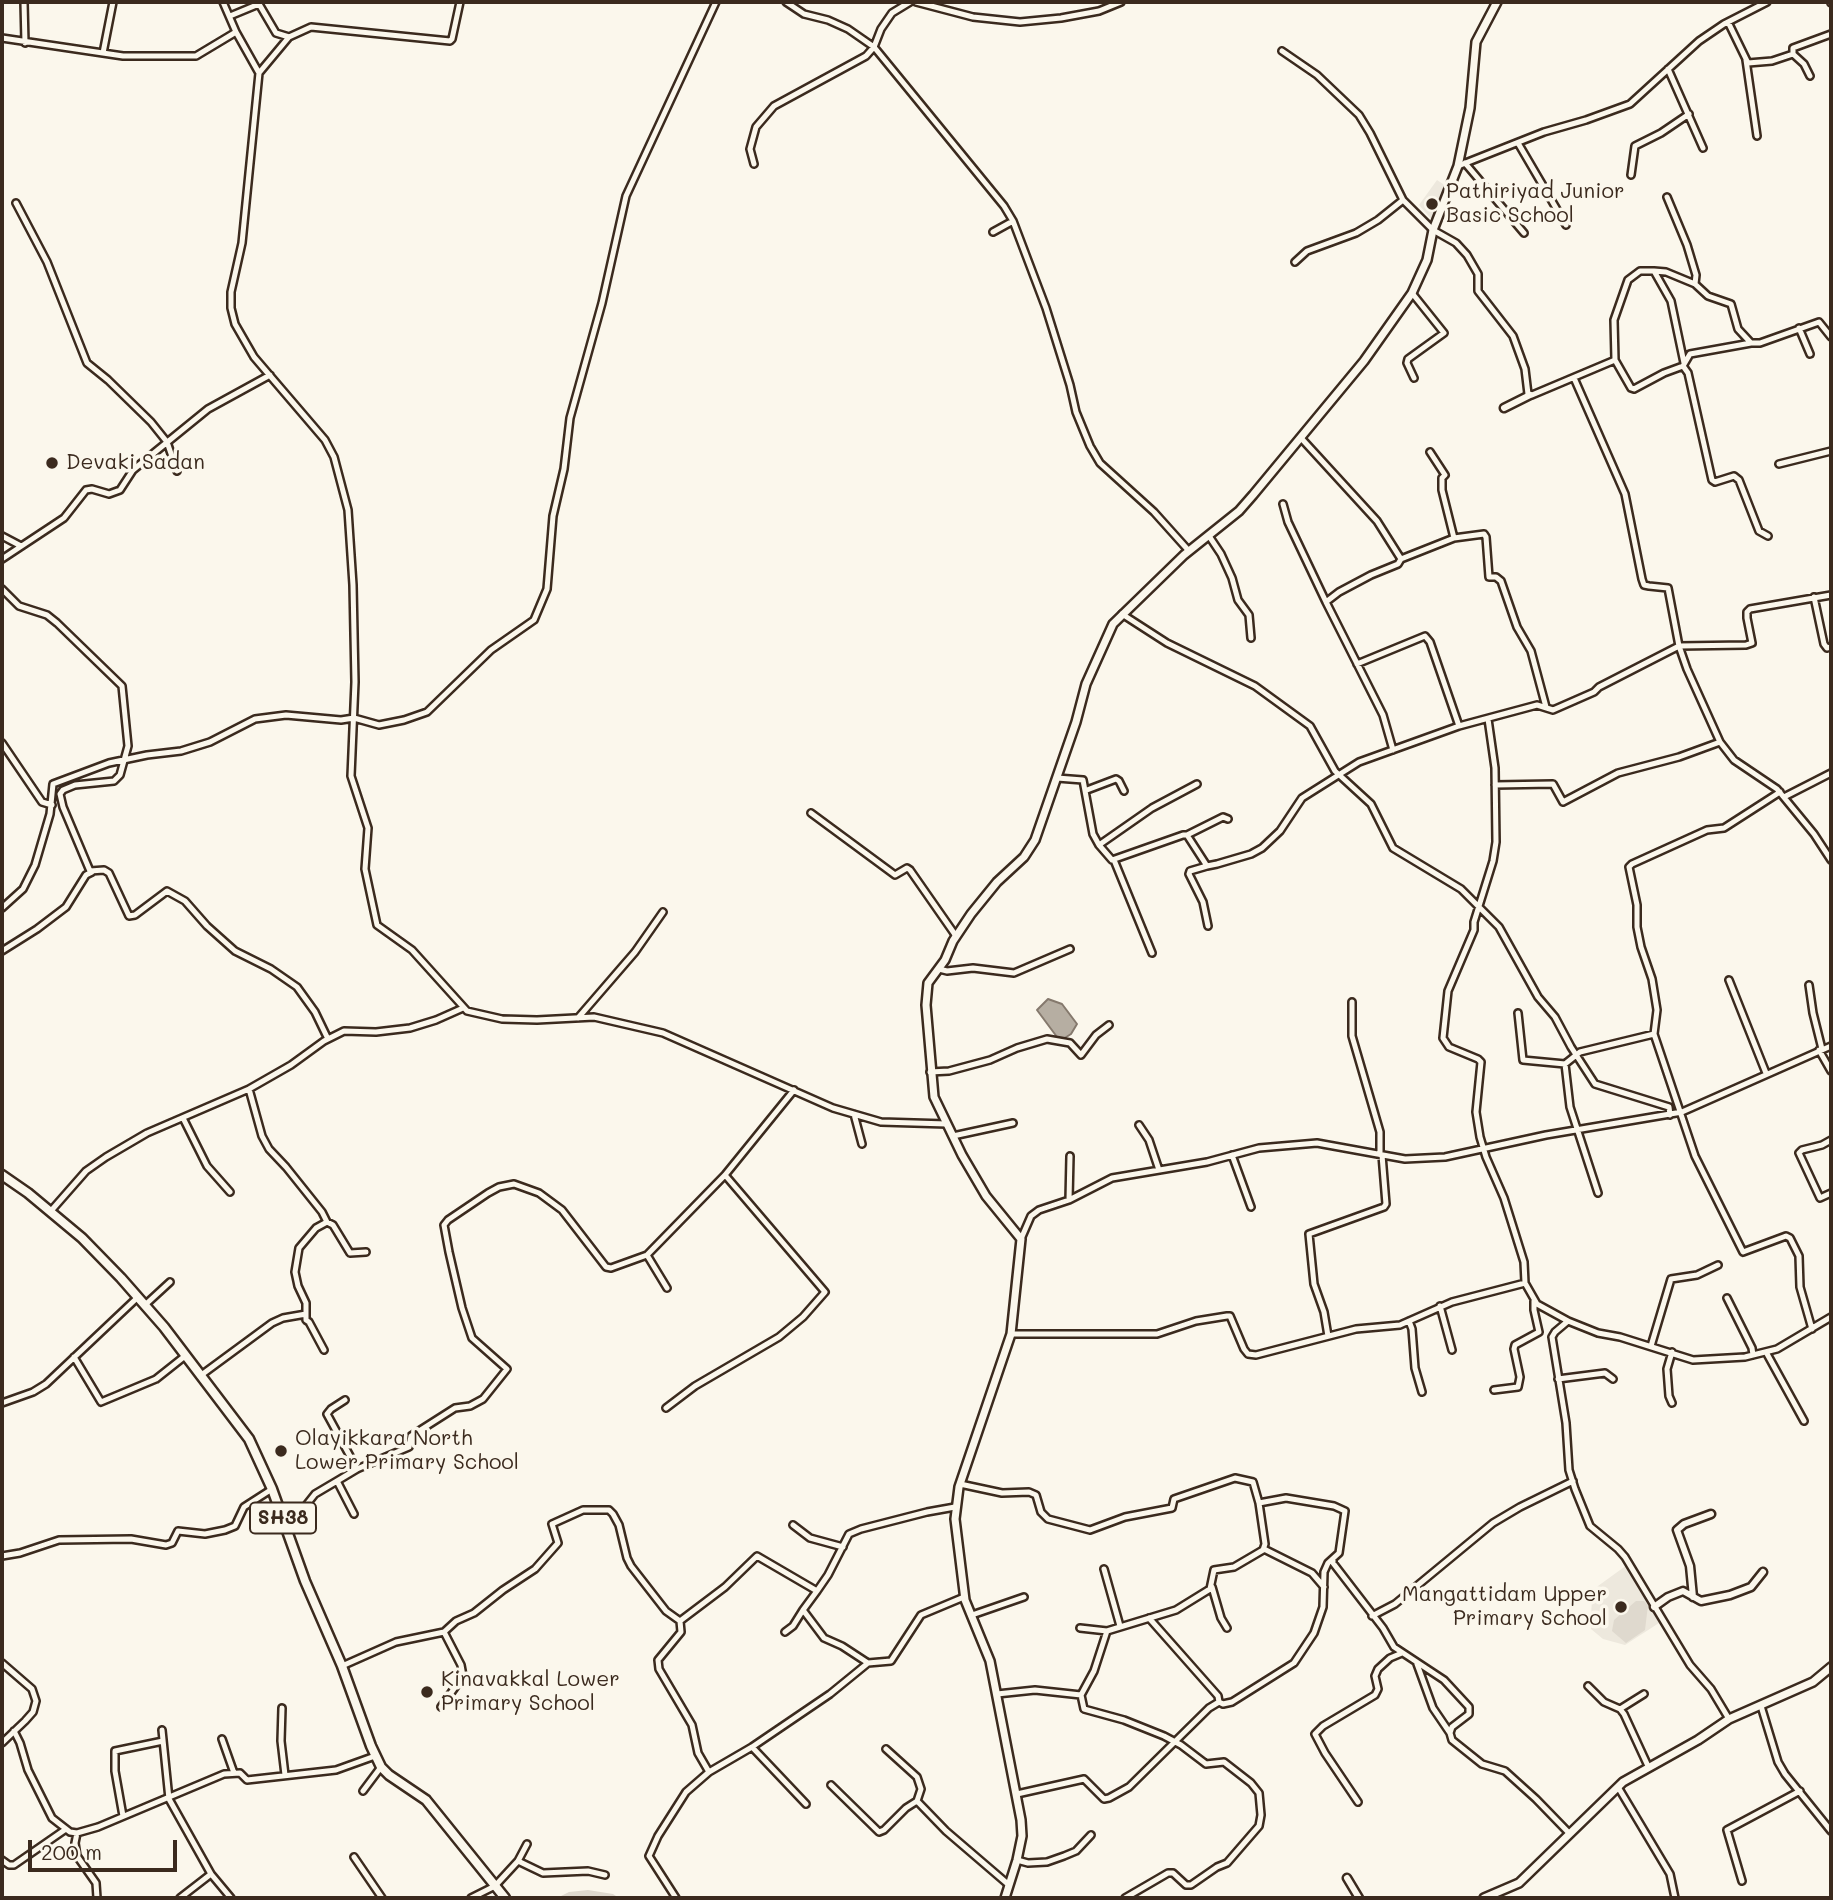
<!DOCTYPE html>
<html>
<head>
<meta charset="utf-8">
<style>
  body { margin:0 }
  #map { position:relative; width:1833px; height:1900px; overflow:hidden; background:#fbf7ec; font-family:Mali,sans-serif }
  canvas { display:block }
  .frame { position:absolute; inset:0; border:4px solid #3b2a1e; pointer-events:none }
  .scale { position:absolute; left:28px; top:1840px; width:149px; height:32px; box-sizing:border-box; border:4px solid #3b2a1e; border-top:0; padding-left:9px; font-size:21px; line-height:24px; white-space:nowrap; color:#3b2a1e; -webkit-text-stroke:5px #fbf7ec; paint-order:stroke }
</style>
</head>
<body>
<div id="map">
<canvas width="1833" height="1900"></canvas>
<div class="frame"></div>
<div class="scale">200 m</div>
</div>
<script>
const context = document.querySelector('canvas').getContext('2d');
context.lineJoin = 'round';
function fillPath(path, color) {
  context.fillStyle = color;
  context.fill(path, 'evenodd');
}
function poly(rows) {
  const path = new Path2D();
  for (const r of rows) {
    path.moveTo(r[0], r[1]);
    for (let i = 2; i < r.length; i += 2) path.lineTo(r[i], r[i + 1]);
  }
  return path;
}
function strokePath(path, color, width, dash) {
  context.strokeStyle = color;
  context.lineWidth = width;
  context.lineCap = dash ? 'butt' : 'round';
  context.setLineDash(dash || []);
  context.stroke(path);
}
function write(font, color, halo, rows, align = 'center') {
  context.font = font + ' Mali,sans-serif';
  context.lineWidth = 7;
  context.setLineDash([]);
  context.textBaseline = 'middle';
  context.strokeStyle = halo;
  context.fillStyle = color;
  for (const [text, x, y, turn = 0] of rows) {
    context.save();
    context.translate(x, y);
    context.rotate((+turn || 0) * Math.PI / 180);
    context.textAlign = isNaN(turn) ? turn : align;
    if (halo) context.strokeText(text, 0, 0);
    context.fillText(text, 0, 0);
    context.restore();
  }
}
fillPath(poly([
  [1437,180,1446,186,1434,222,1419,205],
  [1627,1565,1636,1578,1659,1623,1625,1645,1603,1639,1591,1629,1591,1619,1592,1596,1598,1586]
]), '#ede8dd');
fillPath(poly([
  [1636,1601,1644,1601,1648,1605,1645,1630,1626,1643,1612,1631,1614,1620],
  [588,1890,613,1894,619,1898,557,1898,569,1892]
]), '#dfd9ce');
const water = poly([
  [1048,999,1062,1004,1077,1024,1071,1034,1060,1041,1037,1010,1048,999]
]);
fillPath(water, '#b6aea2');
strokePath(water, '#85796d', 2);
const minor = poly([
  [24,2,25,43],
  [223,2,236,32,259,73,242,243,231,292,231,308,235,324,254,357,325,440,334,457,348,510,353,585,355,682,351,776,368,828,365,869,377,925,412,950,467,1011,502,1019,537,1020,594,1017,663,1033,833,1108,881,1122,947,1124],
  [786,2,804,14,828,20,848,29,874,47,1004,206,1013,221,1046,308,1070,385,1076,412,1090,446,1100,463,1154,512,1189,551],
  [916,2,973,17,1020,22,1061,18,1099,11,1121,2],
  [1831,2,1831,3],
  [230,16,259,4,276,33,289,37,311,27,450,41,452,39,460,2],
  [1728,22,1748,63,1772,61,1793,54],
  [2,38,123,56,196,56,236,32],
  [1282,51,1317,75,1359,115,1370,133,1403,200,1433,230,1456,243,1467,255,1478,274,1478,291,1513,336,1525,369,1528,394,1532,395,1615,360,1614,320,1628,280,1640,271,1654,271],
  [103,53,113,2],
  [1746,60,1757,136],
  [1668,69,1703,148],
  [259,73,289,37],
  [1810,76,1804,64,1793,54,1793,48,1831,34],
  [1518,143,1566,225],
  [1465,163,1524,233],
  [754,164,750,149,756,127,774,106,866,56,874,47,881,29,892,13,910,2],
  [1458,166,1544,132,1586,120,1630,104,1699,41,1724,24,1767,2],
  [1631,175,1635,146,1661,133,1689,114],
  [1667,197,1687,245,1696,275,1695,284,1666,272,1654,271,1671,301,1684,363],
  [16,203,47,262,87,363,108,380,151,422,167,442,177,471],
  [993,232,1013,221],
  [1295,262,1307,251,1356,233,1378,220,1403,200],
  [1695,284,1708,296,1731,304,1738,329,1751,343,1760,343,1819,322,1831,337],
  [1412,293,1444,333,1408,359,1407,363,1414,378],
  [1799,328,1810,354],
  [1615,360,1631,388,1634,389,1664,373,1683,366,1690,354,1751,343],
  [1683,366,1688,373,1712,480,1715,482,1734,476,1739,480,1759,531,1768,536],
  [1574,378,1625,494,1642,579,1644,585,1649,586,1668,588,1679,646,1687,669,1720,742,1734,760,1777,789,1814,834,1831,860],
  [1301,438,1377,521,1401,559,1398,564,1371,575,1339,592,1326,602,1383,715,1393,750],
  [1430,452,1445,475,1442,478,1442,490,1454,538],
  [1779,464,1831,451],
  [1283,504,1288,522,1326,602],
  [2,536,21,546],
  [1209,536,1221,554,1232,578,1238,600,1249,615,1251,638],
  [2,559,64,518,86,490,92,489,109,494,120,490,133,470,208,409,270,375],
  [1401,559,1454,538,1484,534,1486,537,1489,577,1496,577,1501,581,1517,627,1531,651,1546,707],
  [2,589,19,606,47,615,57,623,122,686,128,746,120,775,114,781,75,785,63,790,60,794,63,807,90,871,104,870,109,873,129,916,135,915,167,891,185,901,207,926,235,951,271,969,297,987,315,1012,328,1039],
  [1814,597,1824,644,1827,648,1831,647],
  [1122,614,1167,643,1255,686,1310,726,1335,771,1371,804,1393,848,1461,889,1499,927,1538,997,1555,1017,1571,1047,1595,1084,1669,1107,1670,1115],
  [1357,664,1425,636,1430,642,1459,726],
  [1488,719,1495,768,1496,842,1493,861,1474,922,1474,930,1448,991,1443,1038,1449,1047,1478,1059,1481,1062,1476,1112,1480,1137,1486,1157,1504,1198,1524,1262,1525,1283,1537,1304,1568,1321,1598,1333,1620,1337,1693,1360,1745,1357,1777,1349,1831,1317],
  [2,743,42,802,52,805],
  [1057,778,1083,780,1093,834,1099,845,1112,860,1183,835,1187,835,1207,866,1217,864,1251,854,1262,848,1280,831,1302,798,1359,762,1459,726,1537,705,1553,710,1594,692,1599,687,1679,646,1746,645,1752,643,1747,618,1747,612,1750,609,1831,595],
  [1495,785,1553,784,1563,802,1618,773,1679,757,1720,742],
  [1087,790,1116,779,1119,781,1124,791],
  [1780,792,1724,828,1707,830,1632,864,1629,867,1637,905,1637,927,1641,947,1652,979,1657,1010,1654,1034,1695,1156,1743,1252,1786,1236,1790,1238,1799,1256,1800,1287,1812,1329],
  [1784,797,1831,773],
  [811,813,895,875,907,868,910,870,956,936],
  [1187,835,1223,817,1228,819],
  [1099,845,1152,808,1197,784],
  [1114,860,1152,953],
  [1207,866,1190,871,1189,874,1203,902,1208,926],
  [2,908,23,889,35,865,50,814,53,784,109,763,147,755,181,751,210,742,255,719,286,715,341,720,354,718,379,725,404,720,427,712,491,650,534,620,547,589,553,516,564,469,570,418,602,303,626,196,716,2],
  [2,951,37,929,66,907,86,875,92,872],
  [939,969,947,971,973,968,1014,973,1070,949],
  [1729,980,1766,1073],
  [1809,985,1813,1013,1822,1049],
  [1352,1002,1352,1036,1380,1132,1380,1154],
  [1518,1013,1523,1060,1565,1064,1580,1052,1654,1034],
  [578,1018,635,952,663,912],
  [1819,1050,1831,1071],
  [1565,1064,1570,1107,1598,1193],
  [930,1072,949,1071,990,1060,1017,1048,1047,1039,1070,1043,1081,1055,1096,1035,1109,1025],
  [249,1089,262,1136,269,1149,286,1167,322,1212,327,1222],
  [854,1114,862,1144],
  [183,1118,207,1166,230,1192],
  [1139,1125,1149,1140,1159,1170],
  [953,1136,1013,1123],
  [1831,1140,1822,1145,1802,1150,1799,1153,1820,1198,1831,1193],
  [1232,1155,1251,1207],
  [1069,1200,1070,1156],
  [50,1212,86,1171,106,1157,147,1133,249,1089,291,1065,324,1041,344,1031,376,1032,410,1028,436,1020,463,1008],
  [1021,1239,1031,1216,1039,1210,1069,1200,1112,1178,1207,1162,1259,1148,1317,1143,1405,1159,1445,1157,1546,1135,1682,1112,1831,1046],
  [647,1255,667,1288],
  [1727,1298,1752,1348,1753,1355],
  [145,1305,170,1282],
  [1440,1306,1452,1350],
  [306,1314,306,1320,309,1322,324,1350],
  [1409,1321,1412,1329,1415,1368,1422,1392],
  [1568,1321,1555,1332,1552,1337,1566,1423,1569,1470,1575,1489,1590,1526,1618,1549,1625,1557,1690,1665,1711,1689,1729,1719],
  [1011,1334,1157,1334,1196,1321,1227,1316,1230,1316,1244,1349,1248,1354,1256,1355,1356,1329,1400,1325,1452,1302,1525,1283],
  [1328,1336,1324,1312,1314,1284,1309,1234,1384,1207,1386,1204,1382,1155],
  [1651,1346,1671,1279,1697,1275,1718,1265],
  [1766,1352,1804,1421],
  [74,1357,101,1402,156,1379,185,1356],
  [200,1376,272,1323,283,1318,306,1314,306,1303,298,1286,295,1272,299,1248,316,1228,327,1222,333,1225,350,1253,366,1252],
  [1558,1379,1605,1373,1613,1379],
  [1494,1390,1518,1387,1520,1377,1514,1349,1515,1345,1539,1332,1534,1310,1534,1301],
  [345,1400,331,1409,327,1414,357,1469],
  [2,1403,33,1392,46,1384,138,1297],
  [1672,1403,1669,1396,1667,1369,1672,1352],
  [666,1408,695,1386,779,1337,803,1317,825,1292,725,1175],
  [337,1481,354,1514],
  [960,1484,1002,1493,1029,1492,1036,1495,1041,1512,1048,1519,1090,1530,1125,1517,1172,1508,1174,1499,1235,1478,1253,1482,1259,1503],
  [285,1524,296,1518,315,1494,337,1481,357,1469,409,1447,411,1436,455,1408,470,1406,483,1399,507,1369,472,1338,462,1308,449,1252,444,1225,448,1220,488,1193,499,1187,514,1184,539,1193,562,1210,606,1267,611,1268,647,1255,725,1175,794,1090],
  [793,1525,810,1538,843,1547],
  [1264,1549,1312,1573,1324,1587],
  [2,1556,20,1553,59,1540,131,1539,166,1545,172,1543,178,1531,205,1534,225,1530,235,1526,244,1507,272,1489],
  [1333,1560,1333,1563,1383,1628,1394,1647,1444,1680,1469,1707,1469,1714,1452,1727,1450,1733,1452,1740,1482,1764,1505,1771,1536,1799,1569,1833],
  [1104,1569,1120,1626],
  [1212,1587,1221,1618,1227,1628],
  [817,1591,828,1575,849,1534,861,1529,927,1512,955,1507],
  [972,1615,1024,1597],
  [1372,1616,1395,1604,1493,1523,1520,1507,1573,1481],
  [1149,1618,1218,1696,1219,1702],
  [1080,1628,1107,1631],
  [785,1632,793,1626,803,1610],
  [2,1663,32,1689,36,1701,33,1712,25,1721,2,1743],
  [1417,1664,1433,1708,1450,1733],
  [342,1666,396,1642,444,1632,456,1621,474,1613,503,1590,535,1569,558,1543,552,1524,583,1510,609,1510,613,1514,619,1525,627,1558,631,1566,666,1611,680,1621],
  [1588,1686,1604,1702,1620,1709,1624,1714,1648,1766],
  [997,1694,1035,1690,1081,1695],
  [1081,1695,1084,1709,1124,1720,1164,1736,1181,1745,1206,1764,1224,1762,1251,1783,1259,1793,1261,1815,1259,1826,1227,1863,1217,1867,1191,1885,1186,1885,1173,1873,1168,1873,1125,1898],
  [1761,1706,1778,1762,1785,1774,1831,1831],
  [441,1707,463,1676,461,1665,444,1632],
  [282,1708,281,1741,285,1775],
  [1620,1709,1644,1694],
  [162,1730,169,1799,211,1874],
  [14,1731,20,1743,28,1770,52,1818,70,1832,77,1833],
  [222,1739,234,1773],
  [752,1747,806,1804],
  [709,1772,752,1747,830,1694,868,1663],
  [831,1785,879,1832,884,1830,906,1808,917,1801,921,1789,917,1777,886,1749],
  [1618,1787,1670,1874,1675,1898],
  [363,1791,381,1767],
  [1017,1794,1084,1779,1104,1799,1109,1798,1129,1787,1209,1708,1219,1702,1223,1704,1232,1702,1294,1663,1314,1633,1323,1607,1324,1572,1328,1563,1339,1553,1345,1511,1334,1506,1286,1498,1259,1503,1265,1544,1263,1550,1234,1567,1214,1570,1210,1589,1176,1610,1107,1631,1094,1671,1081,1695],
  [917,1801,946,1831,1009,1885],
  [1358,1802,1325,1753,1315,1734,1323,1726,1375,1695,1378,1689,1375,1676,1378,1669,1390,1658,1402,1653],
  [123,1816,115,1771,115,1751,163,1741],
  [354,1857,382,1898],
  [2,1860,9,1865,14,1865,66,1829],
  [1017,1860,1028,1863,1047,1862,1064,1856,1076,1851,1091,1835],
  [518,1861,543,1873,588,1871,605,1875],
  [1742,1881,1727,1830,1800,1791],
  [97,1898,96,1883,77,1856,75,1843,77,1833,98,1827,224,1774,240,1773,247,1780,336,1770,375,1756],
  [180,1898,211,1874,231,1898],
  [471,1898,495,1886,518,1861,527,1844],
  [676,1898,649,1856,658,1836,686,1792,709,1772,698,1753,692,1725,659,1669,658,1660,681,1632,680,1621,725,1587,757,1556,817,1591,803,1610,824,1638,842,1646,868,1663,891,1661,921,1615,964,1597]
]);
const tertiary = poly([
  [1504,408,1530,395],
  [1693,1597,1690,1566,1677,1530,1684,1524,1711,1514],
  [1654,1607,1668,1597,1683,1591,1701,1601,1730,1595,1751,1587,1763,1572],
  [1347,1878,1359,1898]
]);
const secondary = poly([
  [1005,1898,1017,1860,1022,1836,1021,1820,990,1661,965,1600,955,1519,959,1487,1011,1334,1021,1239,986,1196,962,1155,934,1097,926,1005,928,983,945,960,953,941,971,914,997,882,1024,857,1035,840,1076,722,1086,684,1113,624,1184,555,1239,511,1253,495,1364,361,1412,293,1427,260,1433,230,1458,166,1470,108,1476,42,1497,2],
  [1484,1898,1519,1883,1623,1782,1698,1740,1729,1719,1813,1682,1831,1667]
]);
const primary = poly([
  [2,1175,28,1193,82,1238,121,1278,164,1327,249,1439,272,1489,305,1581,342,1666,371,1746,381,1767,389,1775,426,1800,505,1898]
]);
strokePath(minor, '#3b2a1e', 10);
strokePath(tertiary, '#3b2a1e', 11);
strokePath(secondary, '#3b2a1e', 12);
strokePath(primary, '#3b2a1e', 13);
strokePath(minor, '#fbf7ec', 5);
strokePath(tertiary, '#fbf7ec', 6);
strokePath(secondary, '#fbf7ec', 7);
strokePath(primary, '#fbf7ec', 8);
for (const [x, y, r, color] of [
  [1432,204,7,"#3b2a1e"],
  [52,463,7,"#3b2a1e"],
  [281,1451,7,"#3b2a1e"],
  [1621,1607,7,"#3b2a1e"],
  [427,1692,7,"#3b2a1e"]
]) {
  const dot = new Path2D();
  dot.arc(x, y, r, 0, 2 * Math.PI);
  context.fillStyle = color;
  context.fill(dot);
  strokePath(dot, '#fbf7ec', 2.5);
}
for (const [x, y, w] of [
  [283,1518,66]
]) {
  const box = new Path2D();
  box.roundRect(x - w / 2, y - 15.5, w, 31, 5);
  context.fillStyle = '#fbf7ec';
  context.fill(box);
  strokePath(box, '#3b2a1e', 2);
}
write('bold 19px', '#3b2a1e', null, [
  ["SH38",283,1518]
]);
write('21px', '#3b2a1e', '#fbf7ec', [
  ["Pathiriyad Junior",1446,192],
  ["Basic School",1446,216],
  ["Devaki Sadan",66,463],
  ["Olayikkara North",295,1439],
  ["Lower Primary School",295,1463],
  ["Mangattidam Upper",1607,1595,"right"],
  ["Primary School",1607,1619,"right"],
  ["Kinavakkal Lower",441,1680],
  ["Primary School",441,1704]
], 'left');
</script>
</body>
</html>
